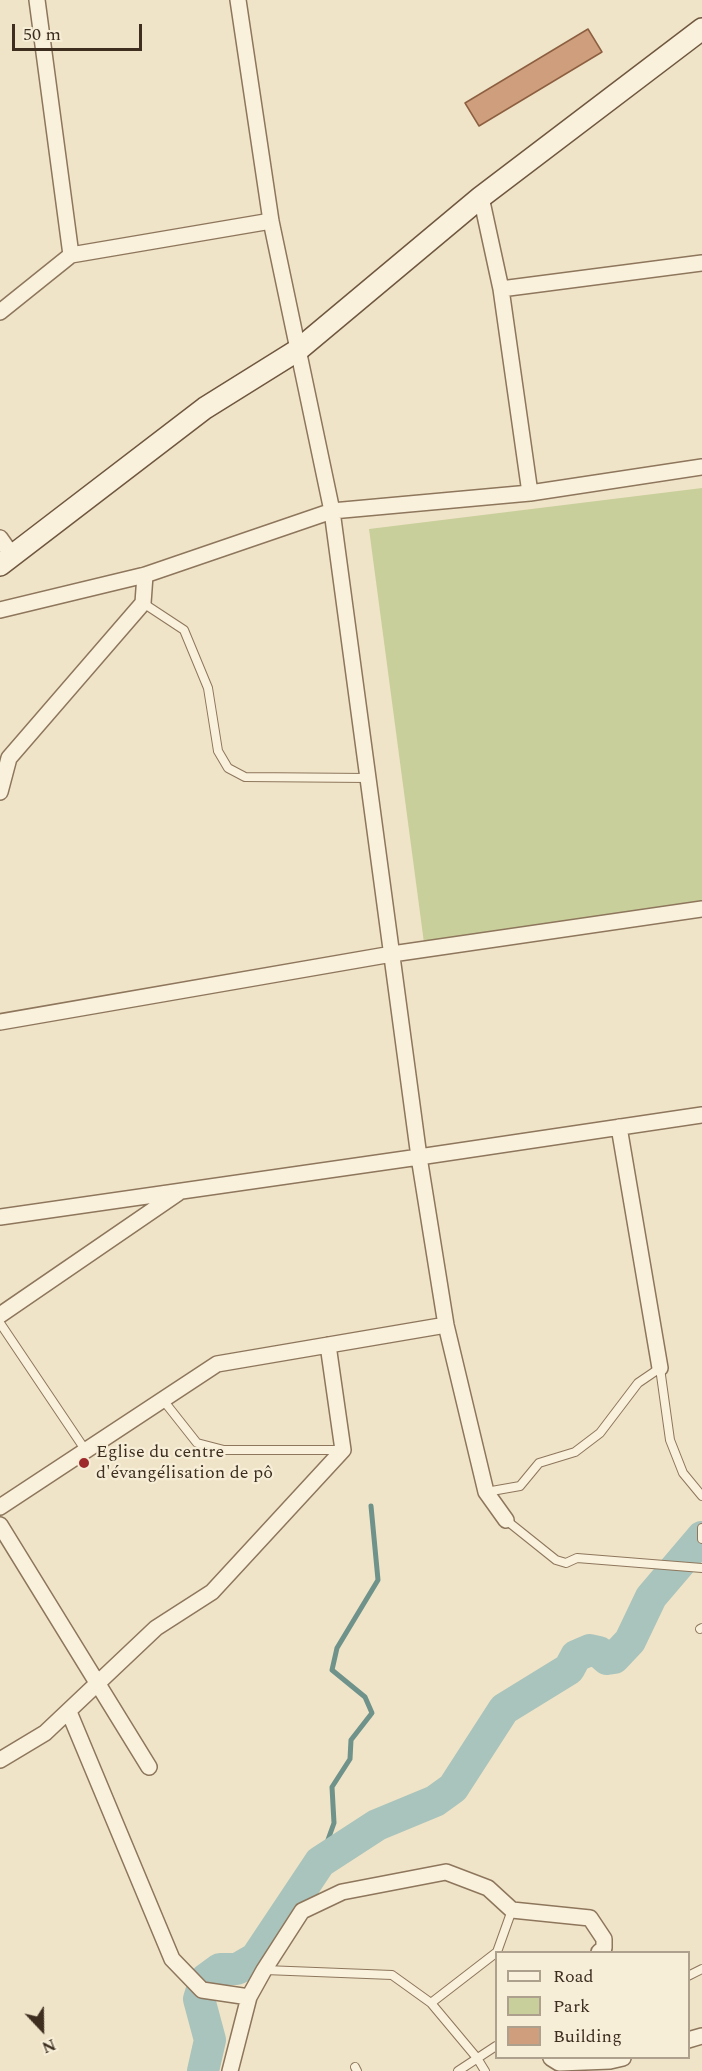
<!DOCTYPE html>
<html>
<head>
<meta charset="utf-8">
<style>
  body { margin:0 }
  #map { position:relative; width:702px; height:2071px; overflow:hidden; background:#f0e4c8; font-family:Spectral,serif }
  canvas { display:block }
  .legend { position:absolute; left:495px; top:1951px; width:195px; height:108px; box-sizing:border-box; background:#f7eed8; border:2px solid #ada18e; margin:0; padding:8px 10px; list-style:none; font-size:18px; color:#3d2e20 }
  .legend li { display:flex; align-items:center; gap:12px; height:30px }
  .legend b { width:30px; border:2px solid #ada18e }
  .north { position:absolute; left:12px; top:1999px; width:60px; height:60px; -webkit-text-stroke:4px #f7eed8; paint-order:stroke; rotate:158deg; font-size:16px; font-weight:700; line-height:24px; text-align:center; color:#3d2e20 }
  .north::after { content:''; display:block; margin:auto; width:21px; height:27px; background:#3d2e20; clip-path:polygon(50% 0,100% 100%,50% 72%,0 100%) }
  .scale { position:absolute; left:12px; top:24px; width:130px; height:27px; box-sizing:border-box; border:3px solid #3d2e20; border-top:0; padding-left:8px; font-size:18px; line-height:21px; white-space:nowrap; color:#3d2e20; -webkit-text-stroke:4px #f7eed8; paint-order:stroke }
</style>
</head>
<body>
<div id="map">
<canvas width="702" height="2071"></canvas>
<ul class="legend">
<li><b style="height:8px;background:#faf1dc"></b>Road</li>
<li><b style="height:16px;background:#c9cf9b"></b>Park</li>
<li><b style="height:16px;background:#cf9f7d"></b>Building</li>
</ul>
<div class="north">N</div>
<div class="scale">50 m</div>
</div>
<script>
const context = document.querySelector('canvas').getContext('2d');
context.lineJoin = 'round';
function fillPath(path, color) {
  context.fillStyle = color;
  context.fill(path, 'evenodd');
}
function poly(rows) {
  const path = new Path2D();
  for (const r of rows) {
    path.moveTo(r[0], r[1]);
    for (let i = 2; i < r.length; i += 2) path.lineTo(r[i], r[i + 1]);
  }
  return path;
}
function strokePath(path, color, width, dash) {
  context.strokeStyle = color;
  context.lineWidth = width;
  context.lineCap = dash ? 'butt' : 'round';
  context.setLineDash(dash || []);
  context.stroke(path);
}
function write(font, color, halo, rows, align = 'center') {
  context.font = font + ' Spectral,serif';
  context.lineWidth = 4.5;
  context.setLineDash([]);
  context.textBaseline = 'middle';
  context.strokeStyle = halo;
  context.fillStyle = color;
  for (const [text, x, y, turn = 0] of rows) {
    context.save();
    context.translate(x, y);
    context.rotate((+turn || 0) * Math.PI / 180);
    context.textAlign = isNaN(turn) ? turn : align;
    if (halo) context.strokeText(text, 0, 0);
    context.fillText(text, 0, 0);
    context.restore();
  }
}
fillPath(poly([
  [702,488,702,907,424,943,369,529]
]), '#c9cf9b');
strokePath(poly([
  [320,1862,334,1823,332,1787,350,1759,351,1740,372,1713,365,1697,332,1670,337,1648,378,1580,371,1506]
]), '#6f938a', 5);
strokePath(poly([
  [203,2071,210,2040,199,1999,205,1980,220,1969,237,1969,256,1958,320,1862,377,1825,435,1801,453,1788,504,1709,569,1669,576,1656,590,1650,599,1652,607,1659,614,1658,630,1641,651,1597,702,1537]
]), '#a9c4bc', 32);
const building = poly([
  [588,29,602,52,479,126,465,103,588,29]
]);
fillPath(building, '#cf9f7d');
strokePath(building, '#8d5f41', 1.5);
const lane = poly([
  [143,603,184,630,208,688,218,751,228,768,245,777,368,778],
  [0,1323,86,1451],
  [163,1400,197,1443,224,1450,341,1450],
  [486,1492,520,1486,539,1463,575,1452,600,1433,638,1383,660,1368,670,1440,683,1473,702,1496],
  [506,1520,556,1560,566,1563,577,1558,702,1568],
  [702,1528,702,1539],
  [700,1629,702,1628],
  [265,1970,392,1975,431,2003,477,2058,485,2071],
  [688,1976,702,1969],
  [431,2003,497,1952,512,1910],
  [355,2067,357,2071],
  [458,2071,496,2046]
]);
const street = poly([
  [37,0,71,255,271,221],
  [238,0,271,221,332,511,419,1157,702,1115],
  [481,197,501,289,530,493],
  [501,289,702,263],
  [0,312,71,255],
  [0,538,12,555],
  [0,610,145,575,332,511,530,493,702,467],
  [0,792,9,758,143,603,145,575],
  [0,1022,392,954,702,909],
  [619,1127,660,1368],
  [0,1217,419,1157,446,1325,486,1492,506,1520],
  [0,1315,178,1193],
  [0,1507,217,1364,446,1325],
  [0,1525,149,1767],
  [69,1712,172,1959,202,1990,249,1997],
  [0,1760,45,1733,156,1628,212,1592,343,1450,328,1345],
  [688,2040,702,2036],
  [551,2058,559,2063,610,2061,623,2058],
  [230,2071,249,1997,264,1970,302,1911,342,1892,446,1872,488,1888,512,1910,590,1918,604,1939,604,1948,599,1952]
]);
const secondary = poly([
  [0,565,205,408,298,350,481,197,702,29]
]);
strokePath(lane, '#8d765c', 10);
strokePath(street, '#8d765c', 18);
strokePath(secondary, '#6f573f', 24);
strokePath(lane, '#faf1dc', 8);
strokePath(street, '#faf1dc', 15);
strokePath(secondary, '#faf1dc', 21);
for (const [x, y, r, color] of [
  [84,1463,6,"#9e2a2b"]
]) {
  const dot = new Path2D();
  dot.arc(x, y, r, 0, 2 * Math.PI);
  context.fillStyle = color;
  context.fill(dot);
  strokePath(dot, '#f7eed8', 2);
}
write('18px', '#3d2e20', '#f7eed8', [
  ["Eglise du centre",96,1453],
  ["d'évangélisation de pô",96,1474]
], 'left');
</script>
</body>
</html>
